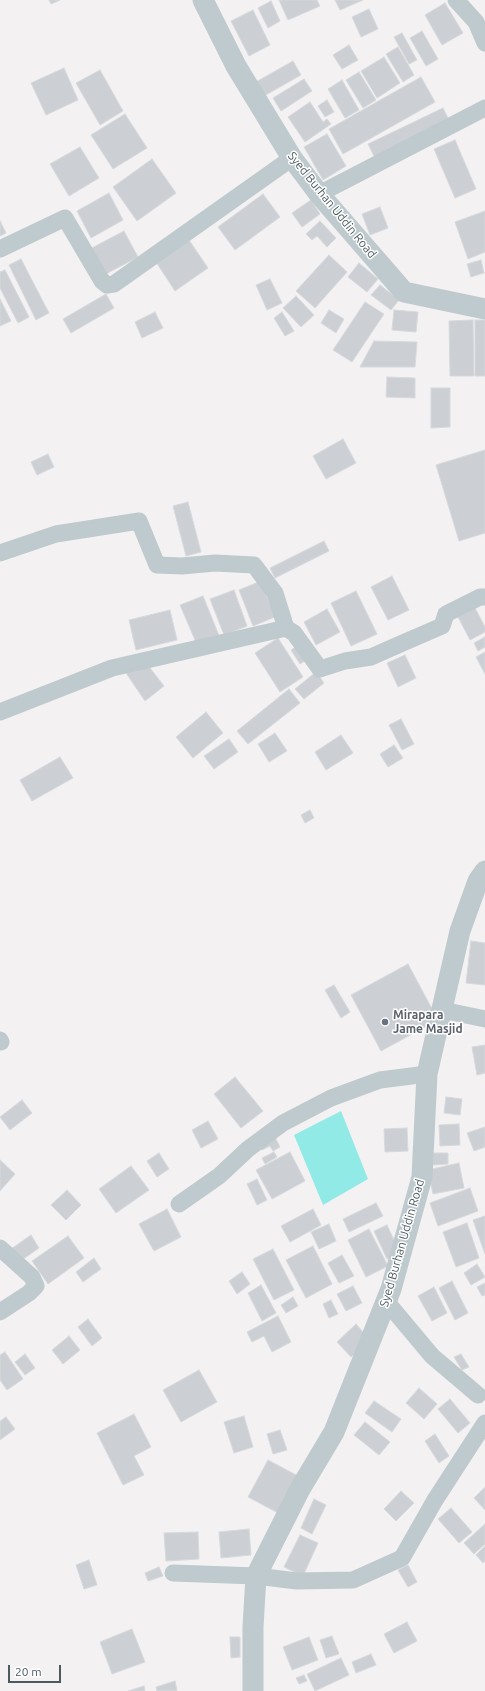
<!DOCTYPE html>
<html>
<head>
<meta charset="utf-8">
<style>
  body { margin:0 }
  #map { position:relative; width:485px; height:1691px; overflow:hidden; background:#f4f1f2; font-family:Ubuntu,sans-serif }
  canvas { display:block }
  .scale { position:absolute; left:8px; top:1665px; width:53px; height:18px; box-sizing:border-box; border:2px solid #4a5a5f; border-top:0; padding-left:5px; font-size:12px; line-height:14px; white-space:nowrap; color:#4a5a5f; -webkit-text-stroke:3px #fff; paint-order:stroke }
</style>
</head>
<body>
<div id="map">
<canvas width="485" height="1691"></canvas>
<div class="scale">20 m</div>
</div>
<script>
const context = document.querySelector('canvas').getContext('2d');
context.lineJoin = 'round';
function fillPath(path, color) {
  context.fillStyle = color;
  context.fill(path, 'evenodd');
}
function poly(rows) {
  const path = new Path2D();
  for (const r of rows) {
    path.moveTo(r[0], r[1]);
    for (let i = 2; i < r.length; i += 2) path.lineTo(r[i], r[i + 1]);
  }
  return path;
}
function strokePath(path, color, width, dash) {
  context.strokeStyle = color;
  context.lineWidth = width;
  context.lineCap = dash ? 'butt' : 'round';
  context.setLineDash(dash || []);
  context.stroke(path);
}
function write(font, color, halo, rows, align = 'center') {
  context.font = font + ' Ubuntu,sans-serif';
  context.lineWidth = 3;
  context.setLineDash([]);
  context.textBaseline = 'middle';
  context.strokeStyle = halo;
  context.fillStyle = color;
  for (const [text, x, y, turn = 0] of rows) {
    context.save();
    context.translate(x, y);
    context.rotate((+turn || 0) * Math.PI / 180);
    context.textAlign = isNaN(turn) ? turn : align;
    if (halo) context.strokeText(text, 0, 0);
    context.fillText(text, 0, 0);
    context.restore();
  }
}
fillPath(poly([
  [341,1111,368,1179,323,1205,294,1135]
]), '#91eae6');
const building = poly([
  [49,0,60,0,51,4,49,0],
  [279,0,317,0,320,6,288,20,279,0],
  [335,0,363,0,340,10,335,0],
  [271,1,280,21,268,28,258,8,271,1],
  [445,3,463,33,442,45,425,15,445,3],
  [369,9,378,29,361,37,352,17,369,9],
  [253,10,270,45,249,56,231,21,253,10],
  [422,31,438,59,426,66,410,38,422,31],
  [402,33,417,60,409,64,394,37,402,33],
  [349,45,358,60,342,69,333,55,349,45],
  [398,47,414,75,403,82,386,54,398,47],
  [384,57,400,83,377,98,361,71,384,57],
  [293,61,301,75,264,96,256,82,293,61],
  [64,68,78,100,46,115,31,83,64,68],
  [100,70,123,111,100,125,76,83,100,70],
  [359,72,376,100,363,108,346,80,359,72],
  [421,77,435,102,343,154,329,129,421,77],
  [304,79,312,91,281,111,273,98,304,79],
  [342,80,359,110,345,118,328,89,342,80],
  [327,100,334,112,325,117,318,106,327,100],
  [310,102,323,122,327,119,331,124,305,142,288,117,310,102],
  [443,108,450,122,375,158,368,144,443,108],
  [125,114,147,148,113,169,91,135,125,114],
  [327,134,346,166,323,180,304,147,327,134],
  [455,140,476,189,455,198,434,149,455,140],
  [80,147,99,178,69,196,50,164,80,147],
  [152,159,176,193,137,221,113,187,152,159],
  [109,193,123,220,91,238,77,211,109,193],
  [263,194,280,217,235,250,218,227,263,194],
  [311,200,320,214,302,227,292,213,311,200],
  [380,207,388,228,370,235,362,214,380,207],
  [485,211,485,252,468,259,455,222,485,211],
  [0,221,6,233,0,236,0,221],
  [320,221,336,238,327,247,317,236,312,240,306,234,320,221],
  [124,231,138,257,104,275,90,249,124,231],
  [189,240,208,268,175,291,156,262,189,240],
  [329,255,347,272,315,308,296,291,329,255],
  [21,259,49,313,36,320,9,265,21,259],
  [481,260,484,273,471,277,467,264,481,260],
  [359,263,378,279,367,292,348,277,359,263],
  [5,270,29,317,18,323,0,288,0,272,5,270],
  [270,279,282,303,267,310,256,285,270,279],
  [380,285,399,300,391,310,371,295,380,285],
  [106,294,114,308,71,333,63,319,106,294],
  [296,296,314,315,301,327,283,308,296,296],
  [0,299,11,321,0,326,0,299],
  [365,302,384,314,352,362,333,350,365,302],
  [329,310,344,319,336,333,321,323,329,310],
  [394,310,418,312,416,332,392,330,394,310],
  [155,312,163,328,142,338,135,322,155,312],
  [282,312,294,331,285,336,274,318,282,312],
  [473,320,474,376,450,376,449,321,473,320],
  [475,320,485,320,485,376,475,376,475,320],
  [374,341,417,342,415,367,360,367,374,341],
  [387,377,415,378,415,398,386,397,387,377],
  [431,388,450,388,450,427,431,428,431,388],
  [343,439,356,463,326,479,313,456,343,439],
  [485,450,485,533,459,541,436,465,485,450],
  [48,454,54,467,37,475,31,462,48,454],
  [188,502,201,552,186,556,173,506,188,502],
  [324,541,329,551,275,578,270,568,324,541],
  [392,576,409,610,388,620,371,587,392,576],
  [261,581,275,617,253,626,239,590,261,581],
  [234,590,247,626,224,635,210,599,234,590],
  [356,591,377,634,351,646,331,603,356,591],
  [203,596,220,638,198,647,180,605,203,596],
  [474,606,485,627,485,632,470,640,457,615,474,606],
  [327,609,340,632,316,645,304,622,327,609],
  [170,610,177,640,136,650,129,620,170,610],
  [485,637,485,647,478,651,474,643,485,637],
  [278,638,303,677,280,692,255,653,278,638],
  [299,645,308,659,300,664,291,650,299,645],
  [485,652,485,674,476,657,485,652],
  [405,655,416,678,398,687,387,663,405,655],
  [147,664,164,686,145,701,124,670,147,664],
  [316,672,324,683,304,699,295,689,316,672],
  [289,689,300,703,248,744,237,731,289,689],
  [206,712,223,733,193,758,176,737,206,712],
  [401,719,414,744,402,750,389,725,401,719],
  [275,733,287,751,269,762,258,744,275,733],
  [341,735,353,753,326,770,315,752,341,735],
  [229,739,238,752,214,769,204,756,229,739],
  [394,745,403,758,388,767,380,754,394,745],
  [60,757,73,778,32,801,20,780,60,757],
  [310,810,314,818,305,823,301,815,310,810],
  [471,941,485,943,485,985,466,983,471,941],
  [408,964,438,1020,381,1051,351,995,408,964],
  [334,985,350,1012,341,1018,325,990,334,985],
  [485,1045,485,1073,477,1075,472,1047,485,1045],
  [235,1077,263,1111,241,1128,214,1094,235,1077],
  [446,1097,462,1099,460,1115,444,1113,446,1097],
  [22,1100,32,1113,10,1130,0,1117,22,1100],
  [208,1121,218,1139,201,1148,192,1130,208,1121],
  [459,1124,460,1145,440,1146,439,1125,459,1124],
  [485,1127,485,1147,474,1151,467,1133,485,1127],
  [407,1128,408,1151,385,1152,384,1129,407,1128],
  [275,1137,280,1147,273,1151,270,1146,262,1150,259,1145,275,1137],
  [274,1152,277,1157,265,1164,262,1158,274,1152],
  [290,1152,305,1181,272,1199,256,1170,290,1152],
  [159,1153,169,1169,157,1177,147,1161,159,1153],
  [433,1153,448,1153,448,1164,433,1165,433,1153],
  [0,1160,15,1174,0,1191,0,1160],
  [459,1163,464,1188,433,1194,428,1170,459,1163],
  [131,1166,149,1190,116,1213,99,1189,131,1166],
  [257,1179,267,1200,257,1205,247,1184,257,1179],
  [470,1188,478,1211,438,1226,430,1203,470,1188],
  [67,1190,81,1205,66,1220,51,1205,67,1190],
  [376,1203,383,1216,349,1232,343,1219,376,1203],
  [167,1209,181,1237,154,1251,139,1224,167,1209],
  [313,1209,321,1225,290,1242,281,1226,313,1209],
  [485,1216,485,1254,473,1220,485,1216],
  [467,1223,479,1258,456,1267,443,1232,467,1223],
  [329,1224,336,1241,319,1249,311,1232,329,1224],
  [387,1225,400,1253,387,1259,374,1231,387,1225],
  [369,1229,388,1266,366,1277,348,1240,369,1229],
  [31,1235,39,1248,19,1262,11,1249,31,1235],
  [68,1236,84,1258,48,1284,32,1261,68,1236],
  [313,1246,332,1284,306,1298,286,1260,313,1246],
  [273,1249,294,1290,274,1300,253,1259,273,1249],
  [342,1255,354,1276,339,1283,328,1263,342,1255],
  [94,1258,101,1269,83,1282,76,1272,94,1258],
  [477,1264,485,1277,471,1285,464,1273,477,1264],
  [242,1272,250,1284,237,1294,229,1281,242,1272],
  [452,1281,468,1313,455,1320,439,1288,452,1281],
  [485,1283,485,1295,482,1296,477,1287,485,1283],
  [261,1285,276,1313,262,1321,248,1293,261,1285],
  [353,1286,362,1303,346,1311,337,1294,353,1286],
  [434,1287,447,1313,432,1321,418,1296,434,1287],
  [293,1297,298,1306,286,1313,281,1305,293,1297],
  [331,1300,338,1314,329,1318,323,1304,331,1300],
  [278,1316,291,1342,272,1352,264,1336,252,1342,247,1332,278,1316],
  [88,1319,102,1338,92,1346,78,1327,88,1319],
  [356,1324,370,1340,351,1357,337,1342,356,1324],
  [69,1336,80,1350,63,1364,52,1350,69,1336],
  [5,1352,23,1379,7,1390,0,1380,0,1355,5,1352],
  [25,1354,35,1368,25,1375,15,1362,25,1354],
  [461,1354,469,1367,462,1370,454,1357,461,1354],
  [199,1370,217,1402,181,1422,163,1390,199,1370],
  [419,1388,437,1404,424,1419,406,1403,419,1388],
  [450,1399,470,1423,458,1433,438,1409,450,1399],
  [374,1401,401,1419,392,1432,365,1413,374,1401],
  [134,1414,151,1447,134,1456,144,1475,123,1485,97,1433,134,1414],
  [244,1416,253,1447,234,1453,224,1422,244,1416],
  [6,1417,15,1429,0,1440,0,1421,6,1417],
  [365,1422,390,1442,379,1455,354,1435,365,1422],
  [280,1430,287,1450,273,1454,267,1434,280,1430],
  [435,1434,449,1456,439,1463,425,1441,435,1434],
  [268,1460,300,1477,280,1514,248,1497,268,1460],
  [485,1487,485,1510,474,1498,485,1487],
  [401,1491,414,1503,396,1521,384,1509,401,1491],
  [314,1499,326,1505,312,1534,301,1528,314,1499],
  [451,1508,472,1532,459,1543,438,1519,451,1508],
  [485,1524,485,1544,474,1554,464,1543,485,1524],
  [249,1529,251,1555,221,1558,219,1532,249,1529],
  [198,1532,199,1559,166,1561,164,1533,198,1532],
  [300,1535,318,1543,303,1576,284,1567,300,1535],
  [485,1546,485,1561,483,1563,476,1555,485,1546],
  [89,1560,97,1585,84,1589,76,1565,89,1560],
  [408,1565,417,1582,408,1587,398,1570,408,1565],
  [159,1567,163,1576,148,1581,145,1573,159,1567],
  [407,1622,417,1641,394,1653,384,1634,407,1622],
  [132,1629,145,1662,112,1674,100,1642,132,1629],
  [332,1636,339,1654,326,1658,320,1640,332,1636],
  [230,1637,240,1637,240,1657,231,1658,230,1637],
  [309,1637,318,1660,292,1670,283,1647,309,1637],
  [371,1654,376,1665,356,1673,352,1662,371,1654],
  [341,1658,349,1675,315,1691,307,1674,341,1658],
  [304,1675,307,1681,299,1684,296,1678,304,1675],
  [175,1681,177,1691,157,1691,156,1687,175,1681],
  [144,1686,145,1691,128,1691,144,1686]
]);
fillPath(building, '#ccd0d4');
strokePath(building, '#d6d9dc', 1);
strokePath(poly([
  [456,0,476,22,485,43],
  [319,194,485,108],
  [0,249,65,218,102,281,107,285,114,284,292,158],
  [0,553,56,534,139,521,157,565,182,566,215,563,254,565,275,593,286,628],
  [0,712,112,668,286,628,294,633,320,669,345,661,371,657,405,642,442,626,446,614,480,597,485,597],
  [442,1010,485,1019],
  [0,1040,1,1042],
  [179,1204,219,1176,248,1149,283,1123,331,1098,380,1080,427,1074],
  [0,1248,32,1277,36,1286,29,1293,0,1312],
  [386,1301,432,1356,478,1395],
  [173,1573,256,1576,297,1581,353,1580,402,1558,435,1500,485,1423]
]), '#becacd', 17);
strokePath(poly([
  [203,0,236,66,292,158,319,194,404,292,485,309],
  [253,1691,253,1627,256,1576,300,1489,334,1432,391,1289,422,1177,427,1074,460,931,478,881,485,871]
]), '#becacd', 21);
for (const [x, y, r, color] of [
  [385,1022,4,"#6b7280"]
]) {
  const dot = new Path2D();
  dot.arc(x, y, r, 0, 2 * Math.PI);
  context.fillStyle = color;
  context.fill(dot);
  strokePath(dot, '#fff', 1.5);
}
write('12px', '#4a5a5f', '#fff', [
  ["Syed Burhan Uddin Road",332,205,51],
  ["Syed Burhan Uddin Road",402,1243,-74]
]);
write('bold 12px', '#5b616d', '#fff', [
  ["Mirapara",393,1015],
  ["Jame Masjid",393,1029]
], 'left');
</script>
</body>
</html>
